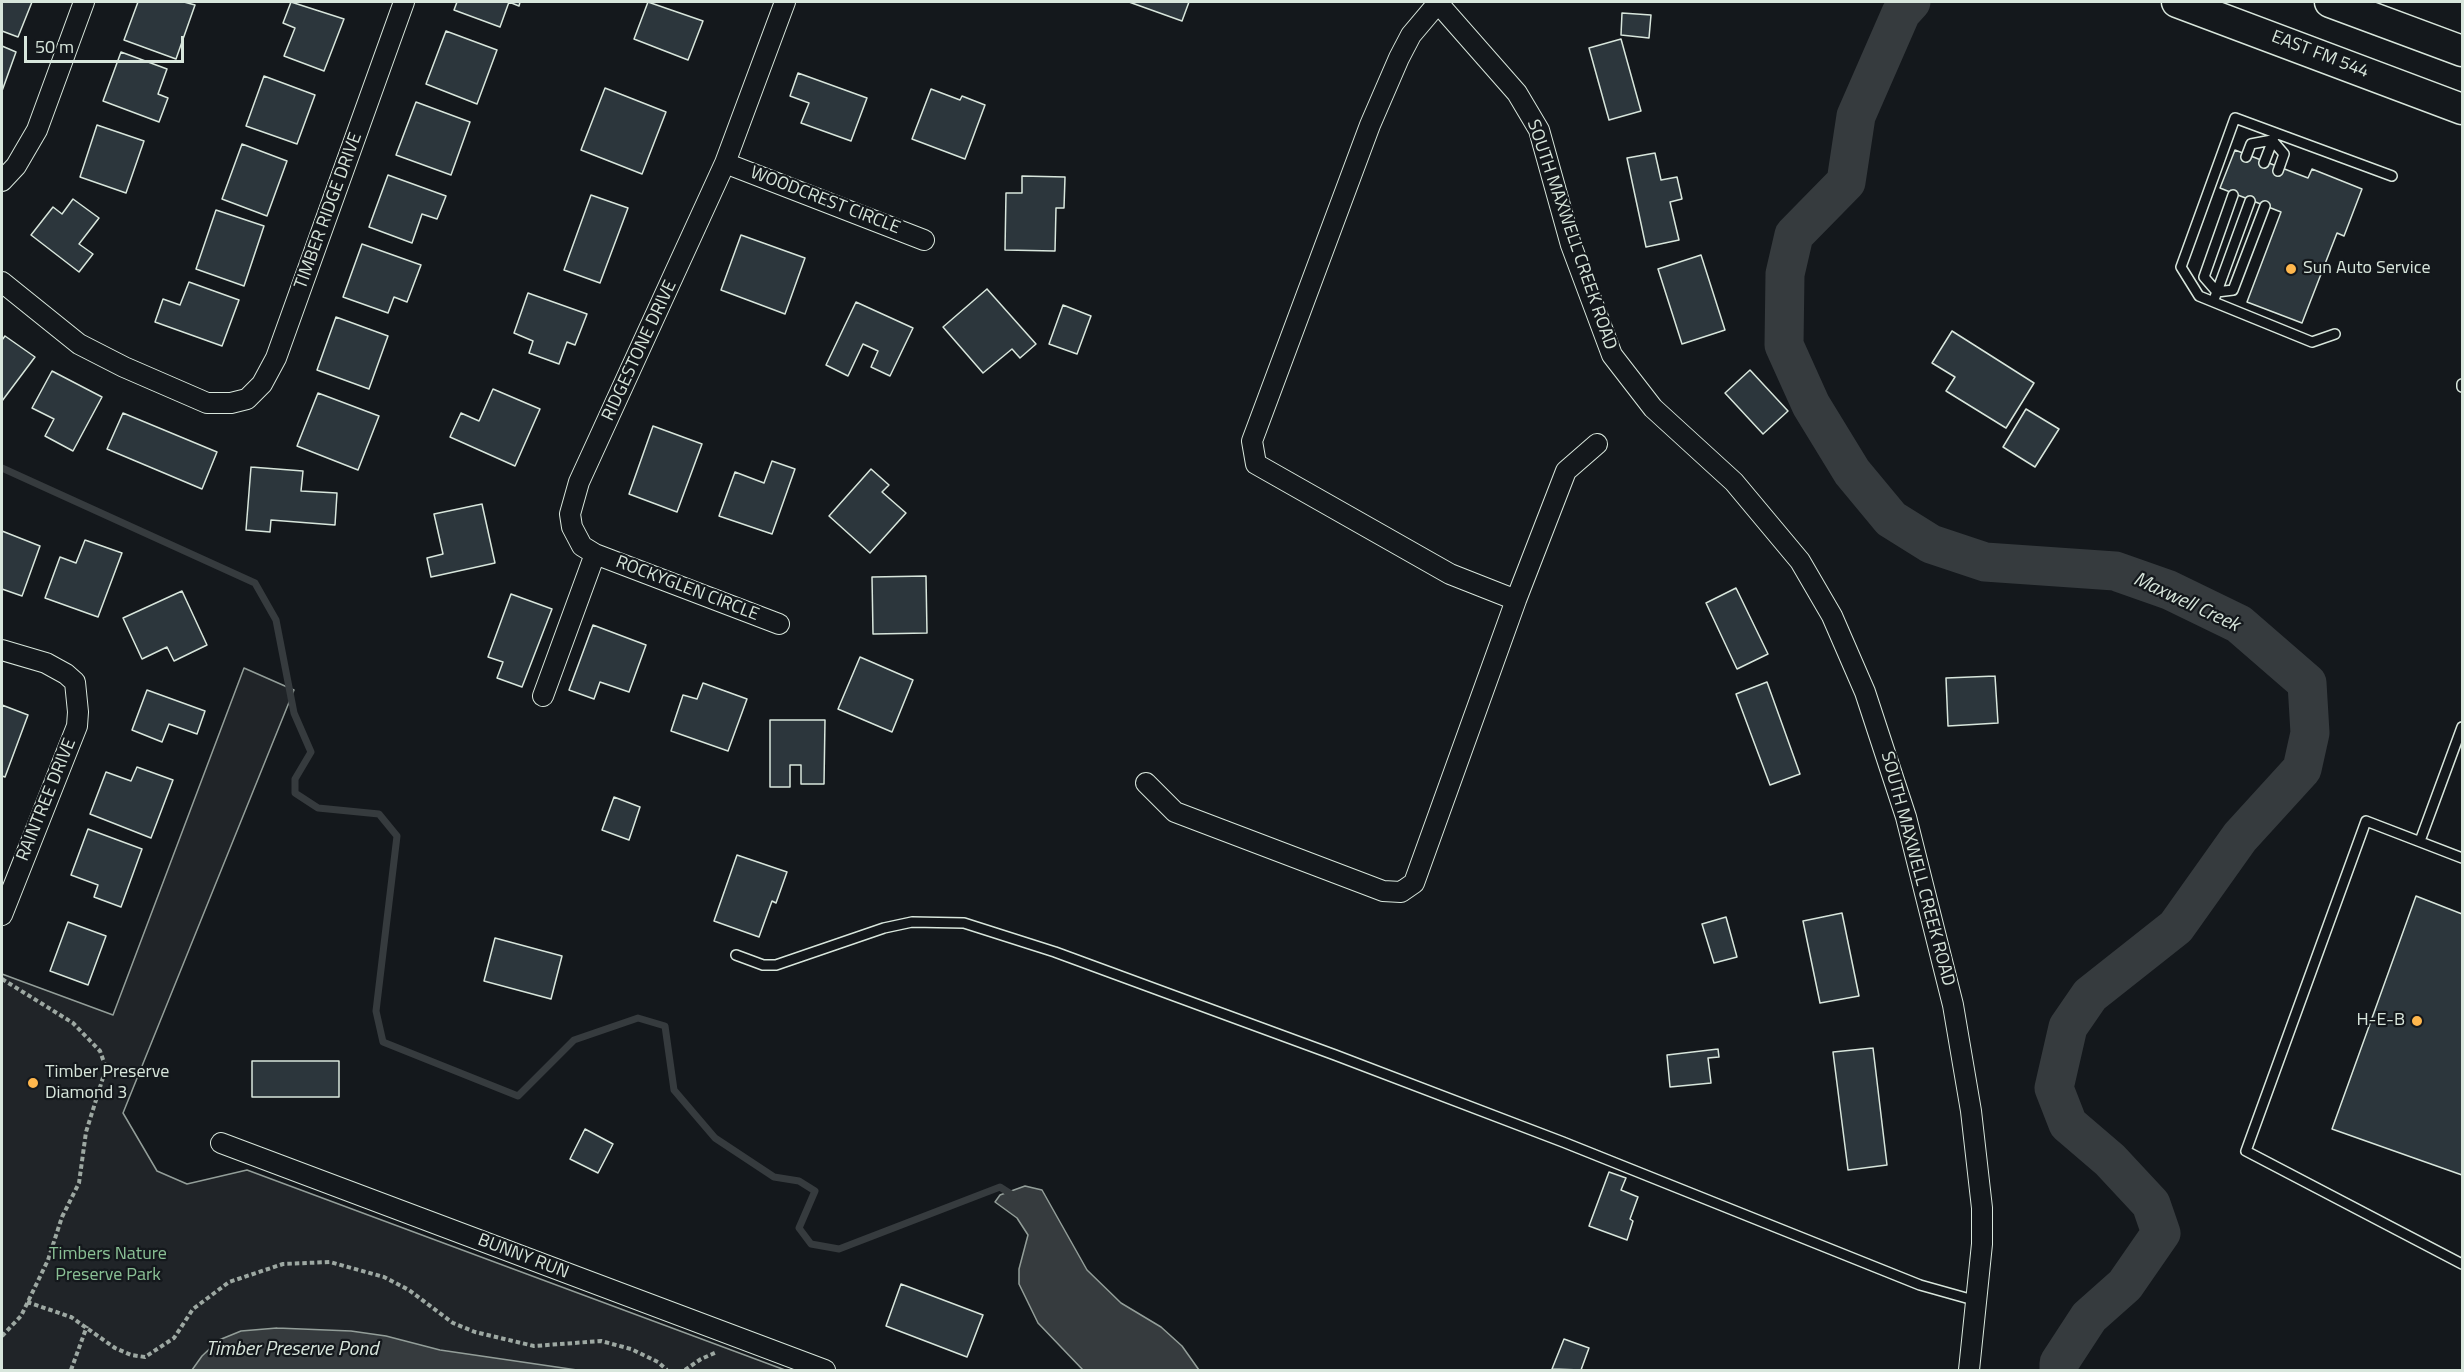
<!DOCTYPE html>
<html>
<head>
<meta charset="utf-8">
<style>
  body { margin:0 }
  #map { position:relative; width:2464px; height:1372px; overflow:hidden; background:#14181c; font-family:"Titillium Web",sans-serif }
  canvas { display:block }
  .frame { position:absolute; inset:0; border:3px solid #d8e6dc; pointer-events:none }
  .scale { position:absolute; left:24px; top:36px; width:160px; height:27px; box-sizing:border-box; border:3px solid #d8e6dc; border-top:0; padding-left:8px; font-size:18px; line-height:21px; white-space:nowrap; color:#d8e6dc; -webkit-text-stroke:4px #14181c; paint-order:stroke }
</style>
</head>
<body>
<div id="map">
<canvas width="2464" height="1372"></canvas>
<div class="frame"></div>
<div class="scale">50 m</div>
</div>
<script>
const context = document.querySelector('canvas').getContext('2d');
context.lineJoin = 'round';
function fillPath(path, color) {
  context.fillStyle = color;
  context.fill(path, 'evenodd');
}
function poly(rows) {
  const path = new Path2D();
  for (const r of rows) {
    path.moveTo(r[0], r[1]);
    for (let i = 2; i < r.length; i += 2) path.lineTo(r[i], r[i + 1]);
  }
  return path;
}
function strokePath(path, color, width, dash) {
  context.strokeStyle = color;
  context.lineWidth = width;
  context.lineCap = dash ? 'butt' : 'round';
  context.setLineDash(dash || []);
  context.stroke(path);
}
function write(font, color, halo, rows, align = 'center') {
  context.font = font + ' "Titillium Web",sans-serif';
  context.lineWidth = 4.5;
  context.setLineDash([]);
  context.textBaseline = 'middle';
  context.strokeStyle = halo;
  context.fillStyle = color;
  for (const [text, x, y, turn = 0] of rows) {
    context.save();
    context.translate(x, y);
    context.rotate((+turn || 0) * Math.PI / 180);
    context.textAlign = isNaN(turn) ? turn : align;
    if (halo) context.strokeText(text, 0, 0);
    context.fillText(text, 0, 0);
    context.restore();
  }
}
const green = poly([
  [244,668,294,690,123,1113,157,1171,187,1184,247,1170,785,1370,2,1370,2,974,113,1015,244,668]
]);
fillPath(green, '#202428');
strokePath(green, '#939e99', 1.5);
const water = poly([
  [1025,1186,1042,1190,1087,1270,1121,1303,1161,1327,1182,1346,1199,1370,1083,1370,1038,1323,1019,1284,1019,1269,1028,1235,1017,1218,995,1202,1000,1195,1025,1186],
  [277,1328,351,1331,386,1336,440,1350,577,1370,192,1370,202,1356,219,1340,241,1331,277,1328]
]);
fillPath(water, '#363b3e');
strokePath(water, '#939e99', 1.5);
strokePath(poly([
  [2,468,255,583,276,620,294,713,311,752,295,779,295,793,318,808,379,814,397,836,376,1011,383,1042,518,1096,574,1040,638,1018,665,1026,674,1090,715,1138,774,1177,799,1181,815,1191,799,1228,811,1244,839,1249,1000,1187,1014,1196]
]), '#363b3e', 7);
strokePath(poly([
  [1911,2,1901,13,1856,116,1846,182,1794,235,1785,274,1784,345,1811,405,1852,472,1891,519,1931,544,1985,562,2115,571,2169,590,2239,624,2307,683,2310,733,2302,769,2240,837,2176,927,2090,995,2068,1027,2054,1088,2068,1124,2110,1160,2151,1204,2161,1233,2125,1285,2089,1317,2059,1363,2059,1370]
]), '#363b3e', 39);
const building = poly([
  [2,2,32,2,18,37,2,31,2,2],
  [138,2,184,2,195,5,176,59,124,40,138,2],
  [291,2,344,19,324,71,284,56,295,28,283,23,291,2],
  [457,2,520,2,519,6,509,2,500,27,454,10,457,2],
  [648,2,703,21,688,60,634,39,648,2],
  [1129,2,1189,2,1182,21,1129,2],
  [1622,13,1651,15,1649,38,1621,35,1622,13],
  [446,31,497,50,477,104,426,84,446,31],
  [1621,39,1641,111,1609,120,1589,48,1621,39],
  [2,46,16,52,2,91,2,46],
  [121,52,167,69,158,94,168,98,159,122,103,101,121,52],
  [798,73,867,98,851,141,801,123,809,103,790,96,798,73],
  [264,76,315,95,297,144,246,126,264,76],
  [605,88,666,112,642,174,581,150,605,88],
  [931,89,960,100,962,96,985,105,965,159,912,139,931,89],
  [416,102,470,122,451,175,396,155,416,102],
  [97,125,144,141,126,193,80,177,97,125],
  [242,144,287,161,267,216,222,199,242,144],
  [2235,150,2308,178,2312,169,2362,189,2344,236,2337,233,2302,323,2247,302,2281,212,2220,188,2235,150],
  [1655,153,1661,180,1677,177,1682,199,1670,202,1679,240,1646,247,1627,158,1655,153],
  [388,175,446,196,437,219,422,214,412,243,369,227,388,175],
  [1022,176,1065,177,1064,208,1056,208,1055,251,1005,250,1006,193,1022,193,1022,176],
  [591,195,628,208,600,283,564,270,591,195],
  [73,199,99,218,79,244,93,254,79,272,31,235,53,207,62,214,73,199],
  [216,210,264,226,244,286,196,269,216,210],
  [741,235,805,258,785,314,721,290,741,235],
  [362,244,421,265,407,302,394,297,388,313,343,297,362,244],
  [1701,255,1725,330,1682,344,1658,269,1701,255],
  [189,282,239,300,222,346,155,322,163,299,180,305,189,282],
  [987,289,1036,344,1020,358,1012,349,983,373,943,327,987,289],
  [528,293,587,314,575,345,567,342,559,364,529,353,533,341,514,333,528,293],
  [856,302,913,328,890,376,871,367,878,351,863,344,848,376,826,365,856,302],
  [1063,305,1091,316,1077,354,1049,344,1063,305],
  [336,317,388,336,369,389,317,370,336,317],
  [1952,331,2034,383,2006,428,1946,391,1955,377,1932,363,1952,331],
  [5,336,35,357,2,401,2,340,5,336],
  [1750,370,1788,411,1763,434,1725,393,1750,370],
  [52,371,102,397,73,451,45,436,54,419,32,408,52,371],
  [493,389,540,409,515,466,450,437,461,413,479,421,493,389],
  [318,393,379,416,358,470,297,446,318,393],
  [2026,409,2059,429,2035,467,2003,447,2026,409],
  [123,413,217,452,202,489,107,449,123,413],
  [653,426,702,444,677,512,629,494,653,426],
  [772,461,795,469,772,534,719,516,735,472,764,483,772,461],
  [251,467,303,471,301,491,337,493,335,525,271,520,270,532,246,530,251,467],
  [871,469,889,485,882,492,906,513,870,553,829,516,871,469],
  [482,504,495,563,431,577,427,558,443,554,434,514,482,504],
  [2,531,40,546,22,596,2,589,2,531],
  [85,540,122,553,98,617,45,598,60,557,76,563,85,540],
  [926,576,927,633,873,634,872,577,926,576],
  [1736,588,1768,654,1737,669,1706,603,1736,588],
  [182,591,207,645,174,661,167,647,142,659,123,618,182,591],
  [511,594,552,609,522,687,497,678,503,662,488,657,511,594],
  [593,625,646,645,629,692,600,682,594,699,569,690,593,625],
  [860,657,913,680,892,732,838,709,860,657],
  [1995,676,1998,723,1948,726,1946,678,1995,676],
  [1767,682,1800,774,1770,785,1736,694,1767,682],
  [703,683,747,699,728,751,671,731,683,695,697,699,703,683],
  [147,690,205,711,197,734,169,724,162,742,132,730,147,690],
  [2,705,28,715,5,777,2,776,2,705],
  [770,720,825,720,824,784,801,784,801,765,790,765,790,787,770,787,770,720],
  [137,767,173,780,151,838,90,814,106,772,131,781,137,767],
  [614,797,640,807,629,840,602,830,614,797],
  [88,829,142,849,121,907,94,897,98,885,71,875,88,829],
  [737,855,787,872,776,903,772,901,759,937,714,921,737,855],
  [2416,896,2462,914,2462,1175,2332,1129,2416,896],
  [1842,913,1859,996,1820,1003,1803,921,1842,913],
  [1726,917,1737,957,1714,963,1702,924,1726,917],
  [68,922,106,936,88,985,50,971,68,922],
  [495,938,562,956,551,999,484,981,495,938],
  [1873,1048,1887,1165,1848,1170,1833,1052,1873,1048],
  [1718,1049,1719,1057,1708,1058,1711,1083,1670,1087,1667,1055,1718,1049],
  [252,1061,339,1061,339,1097,252,1097,252,1061],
  [585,1129,613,1144,598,1173,570,1159,585,1129],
  [1609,1172,1626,1178,1621,1190,1638,1197,1630,1219,1633,1221,1627,1240,1589,1226,1609,1172],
  [901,1284,983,1315,967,1357,886,1326,901,1284],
  [1564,1339,1589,1348,1581,1370,1552,1369,1564,1339]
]);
fillPath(building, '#2c363c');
strokePath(building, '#d8e6dc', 1.5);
const service = poly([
  [2246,157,2251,144,2272,140,2284,154,2278,171],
  [2264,163,2274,137],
  [2233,195,2204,277,2217,292,2233,290,2265,206],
  [2215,297,2250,201],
  [2335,334,2312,342,2199,296,2181,267,2235,118,2392,176],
  [2462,384,2462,387],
  [2420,841,2462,727],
  [2462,858,2366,821,2246,1151,2462,1264],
  [736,955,763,965,776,965,884,928,912,922,964,923,1055,952,1335,1055,1563,1142,1920,1285,1977,1301]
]);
const minor = poly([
  [1437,2,1517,93,1539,130,1571,245,1612,355,1653,408,1734,482,1800,561,1832,616,1865,692,1906,817,1953,1005,1971,1111,1982,1208,1982,1244,1969,1370],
  [1438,3,1411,35,1399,58,1370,125,1252,441,1256,464,1450,574,1516,600,1566,471,1597,444],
  [725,163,924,240],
  [2,181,16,166,37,130,84,2],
  [2,282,79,344,124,367,207,403,231,403,247,399,262,384,276,358,404,2],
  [779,624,595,554,582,546,572,527,570,514,579,482,725,163,785,2],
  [2,650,46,663,66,674,75,682,78,712,77,726,2,915],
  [543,696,595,554],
  [1146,783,1175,812,1383,891,1401,892,1414,883,1516,600],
  [221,1143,825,1370]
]);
const primary = poly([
  [2177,2,2462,109],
  [2330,2,2462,51]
]);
strokePath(service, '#d8e6dc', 12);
strokePath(minor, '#d8e6dc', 22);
strokePath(primary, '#d8e6dc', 33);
strokePath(poly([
  [2,979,73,1023,100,1051,106,1068,86,1132,79,1183,62,1217,48,1260,21,1316,2,1336],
  [27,1302,71,1317,115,1348,131,1355,145,1357,174,1338,193,1309,229,1282,283,1264,330,1262,384,1277,409,1290,453,1323,475,1332,534,1346,601,1341,631,1349,658,1362,667,1370],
  [71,1370,87,1326],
  [685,1370,701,1359,717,1352]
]), '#9da8a2', 4, [4.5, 3]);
strokePath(service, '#14181c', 9);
strokePath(minor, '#14181c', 20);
strokePath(primary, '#14181c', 30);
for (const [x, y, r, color] of [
  [2291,269,6,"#ffb74d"],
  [2417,1021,6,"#ffb74d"],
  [33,1083,6,"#ffb74d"]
]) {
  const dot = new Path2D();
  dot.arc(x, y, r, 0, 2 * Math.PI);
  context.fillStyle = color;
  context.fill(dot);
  strokePath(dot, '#14181c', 2);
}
write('18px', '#d8e6dc', '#14181c', [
  ["EAST FM 544",2320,55,21],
  ["WOODCREST CIRCLE",825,201,21],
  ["TIMBER RIDGE DRIVE",329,211,-70],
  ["SOUTH MAXWELL CREEK ROAD",1571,235,71],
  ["RIDGESTONE DRIVE",640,351,-65],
  ["ROCKYGLEN CIRCLE",687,589,21],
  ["RAINTREE DRIVE",47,800,-68],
  ["SOUTH MAXWELL CREEK ROAD",1917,869,75],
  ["BUNNY RUN",523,1257,21]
]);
write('18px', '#d8e6dc', '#14181c', [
  ["Sun Auto Service",2303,269],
  ["H-E-B",2405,1021,"right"],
  ["Timber Preserve",45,1073],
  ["Diamond 3",45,1094]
], 'left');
write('18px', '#8ac095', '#14181c', [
  ["Timbers Nature",108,1255],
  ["Preserve Park",108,1276]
]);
write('italic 20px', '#d8e6dc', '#14181c', [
  ["Maxwell Creek",2186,603,25],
  ["Timber Preserve Pond",292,1350]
]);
</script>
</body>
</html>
